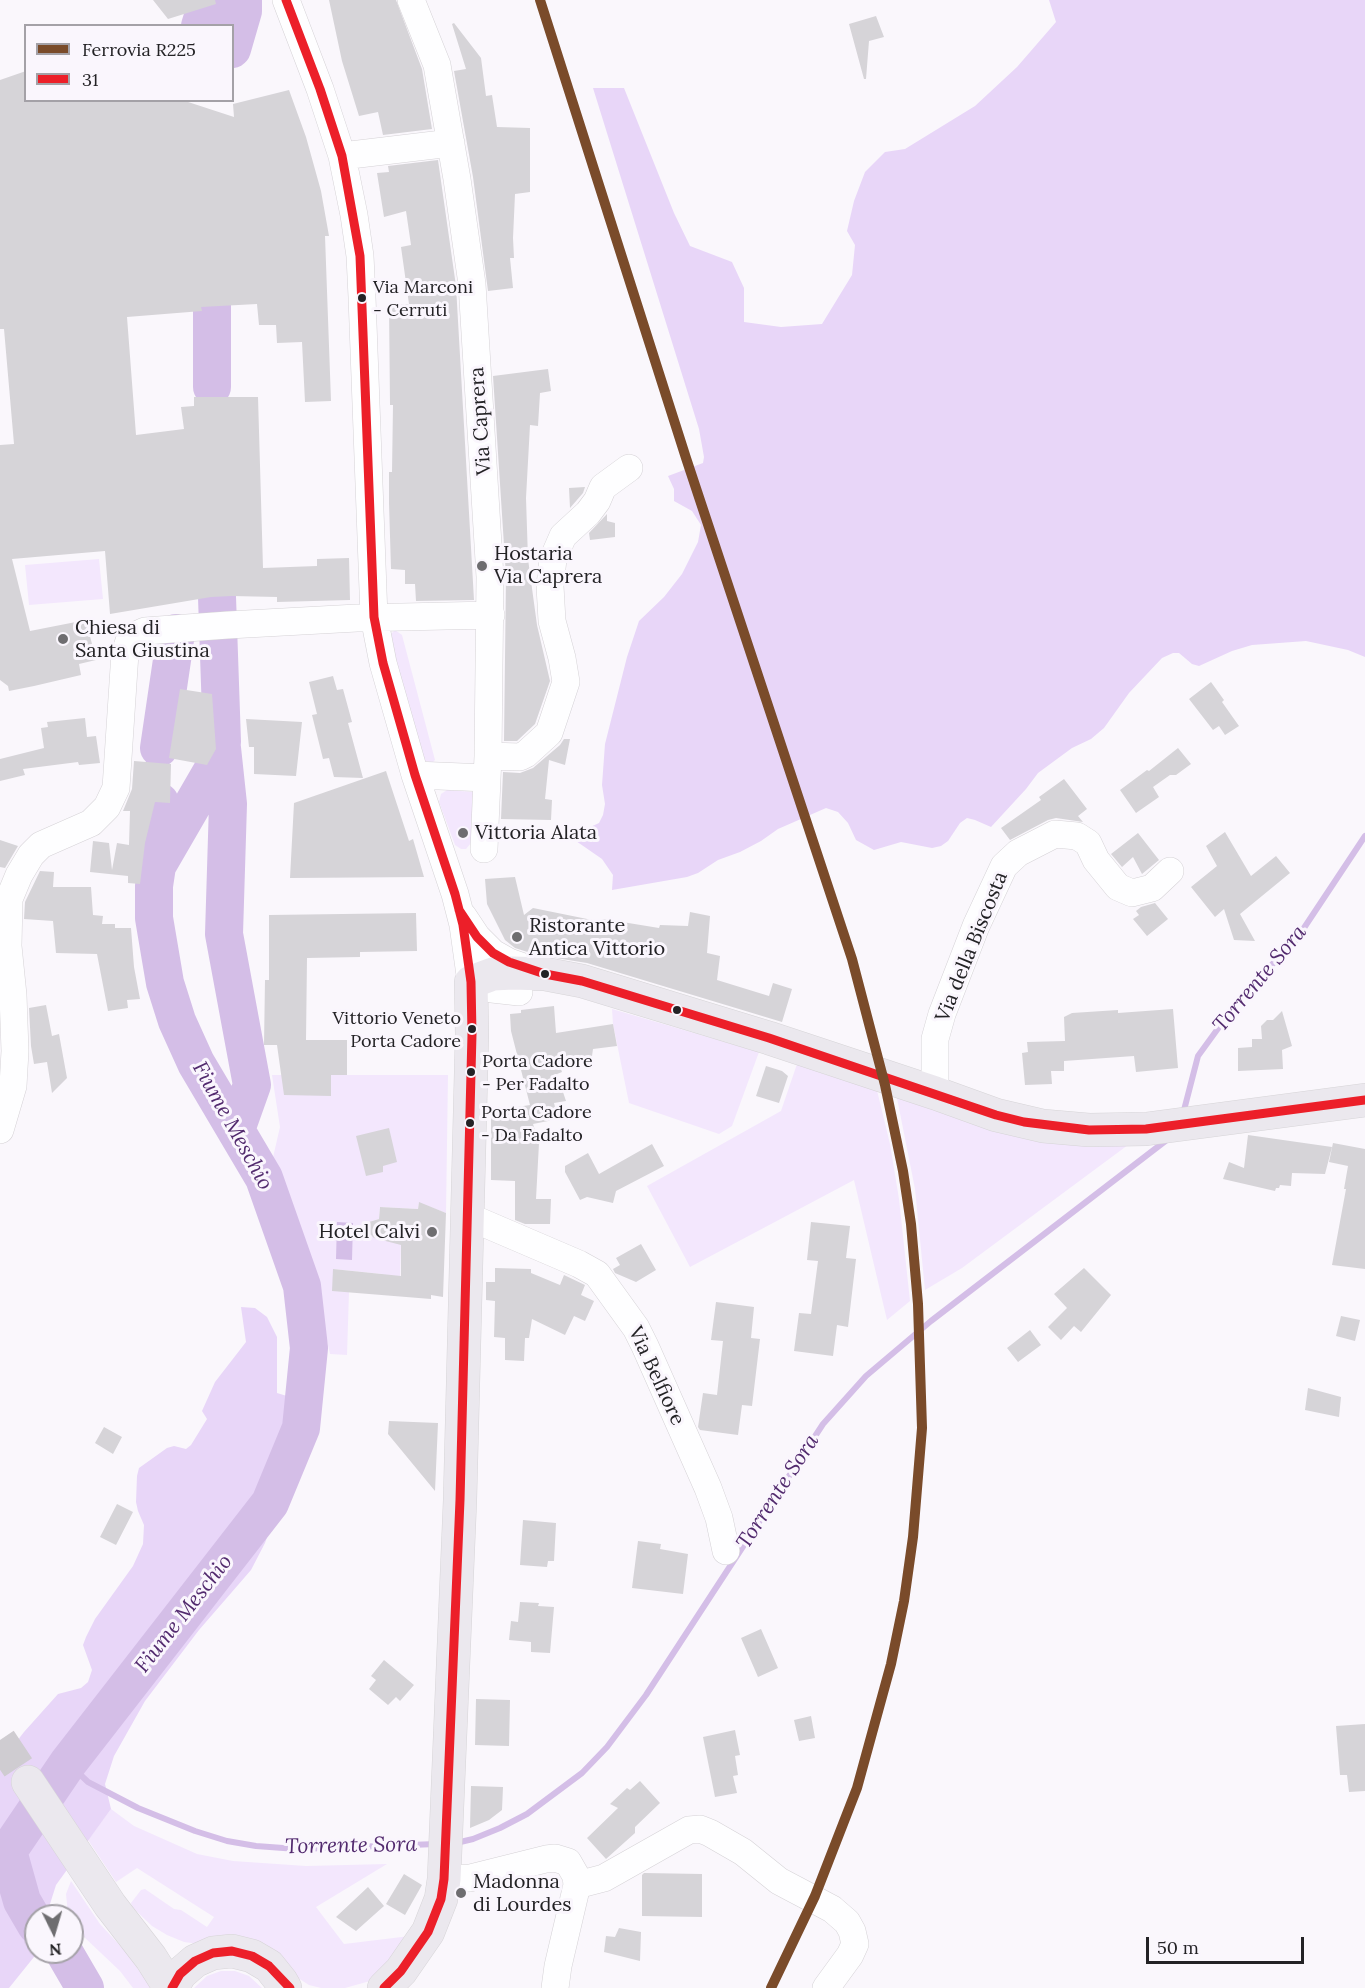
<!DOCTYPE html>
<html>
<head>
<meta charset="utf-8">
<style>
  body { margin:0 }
  #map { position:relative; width:1365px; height:1988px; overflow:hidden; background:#faf7fc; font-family:Lora,serif }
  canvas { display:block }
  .legend { position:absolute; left:24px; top:24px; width:210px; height:78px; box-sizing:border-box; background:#faf6fd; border:2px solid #a4a1a7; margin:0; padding:8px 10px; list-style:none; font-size:18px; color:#232225 }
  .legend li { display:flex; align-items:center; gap:12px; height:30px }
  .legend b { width:30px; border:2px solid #a4a1a7 }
  .north { position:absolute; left:24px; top:1904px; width:60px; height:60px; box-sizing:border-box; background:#faf6fd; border:2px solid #a4a1a7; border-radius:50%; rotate:175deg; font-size:16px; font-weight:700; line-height:24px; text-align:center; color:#232225 }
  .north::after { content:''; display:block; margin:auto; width:21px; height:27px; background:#6e6d70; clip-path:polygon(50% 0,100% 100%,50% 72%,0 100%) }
  .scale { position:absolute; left:1146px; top:1937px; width:158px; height:27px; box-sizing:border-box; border:3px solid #232225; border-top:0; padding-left:8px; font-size:18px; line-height:21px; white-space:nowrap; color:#232225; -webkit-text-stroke:4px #faf6fd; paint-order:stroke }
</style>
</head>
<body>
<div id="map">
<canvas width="1365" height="1988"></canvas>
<ul class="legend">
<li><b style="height:8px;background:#7a4b2a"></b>Ferrovia R225</li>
<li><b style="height:8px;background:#ec1f29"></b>31</li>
</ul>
<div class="north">N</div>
<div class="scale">50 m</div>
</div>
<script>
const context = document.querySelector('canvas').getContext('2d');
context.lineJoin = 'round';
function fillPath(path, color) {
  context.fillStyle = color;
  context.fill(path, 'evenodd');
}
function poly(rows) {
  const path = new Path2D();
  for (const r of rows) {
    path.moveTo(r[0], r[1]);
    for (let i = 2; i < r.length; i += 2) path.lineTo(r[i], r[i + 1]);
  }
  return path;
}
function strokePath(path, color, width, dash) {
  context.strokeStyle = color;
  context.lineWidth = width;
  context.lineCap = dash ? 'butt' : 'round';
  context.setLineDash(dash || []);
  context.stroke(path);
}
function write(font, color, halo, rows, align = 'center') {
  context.font = font + ' Lora,serif';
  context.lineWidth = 6;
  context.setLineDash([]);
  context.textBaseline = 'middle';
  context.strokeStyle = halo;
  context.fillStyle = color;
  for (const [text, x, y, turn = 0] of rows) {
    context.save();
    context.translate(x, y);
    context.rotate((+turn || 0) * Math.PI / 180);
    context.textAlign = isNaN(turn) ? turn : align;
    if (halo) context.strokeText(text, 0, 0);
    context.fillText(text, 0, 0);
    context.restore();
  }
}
fillPath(poly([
  [99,559,103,599,29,605,25,565],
  [395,630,402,635,435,760,433,762,424,761,395,666,391,634],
  [447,790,473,792,471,843,466,849,461,849,455,845,439,802,441,794],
  [612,1009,759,1052,732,1126,719,1134,629,1103,613,1024],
  [797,1064,827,1075,875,1082,890,1144,899,1199,910,1301,887,1320,854,1180,690,1267,647,1186,781,1111],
  [272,1075,448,1075,446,1213,419,1203,418,1209,380,1207,379,1219,372,1221,369,1225,368,1232,376,1238,401,1238,400,1282,383,1280,382,1274,333,1269,349,1292,347,1355,330,1354,305,1247,284,1188,271,1166,280,1127],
  [895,1088,1132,1142,962,1268,925,1290,915,1189],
  [111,1809,134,1826,197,1854,233,1861,306,1866,387,1864,316,1907,344,1944,410,1936,370,1981,345,1988,321,1988,309,1985,281,1967,199,1944,184,1942,167,1935,152,1926,132,1907,131,1903,141,1890,145,1889,174,1909,181,1910,207,1927,214,1917,137,1868,116,1882,88,1840],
  [71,1881,100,1924,126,1952,152,1988,133,1988,120,1971,83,1936,72,1922,72,1916,68,1914,66,1894],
  [221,1971,235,1971,249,1976,262,1988,194,1988,207,1976]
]), '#f3e7fd');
fillPath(poly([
  [1049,0,1365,0,1365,657,1348,650,1306,641,1252,645,1232,651,1199,666,1192,664,1179,653,1173,653,1162,658,1129,693,1104,728,1091,739,1072,748,1038,773,1026,789,991,827,975,820,967,818,960,823,948,841,941,846,932,848,901,842,874,850,856,840,848,823,838,812,826,808,778,829,761,841,740,852,718,860,698,873,687,877,612,890,613,875,602,859,576,841,586,829,599,823,603,815,605,804,602,785,605,744,627,657,639,621,664,597,682,574,698,542,701,525,692,511,674,501,674,489,668,476,703,463,704,457,699,429,593,88,624,88,674,213,690,246,732,262,744,288,744,322,781,327,822,324,852,275,855,245,847,231,854,201,865,172,885,152,905,149,975,106,1017,67,1056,22],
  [241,1307,255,1308,267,1317,277,1337,277,1393,300,1400,285,1486,265,1543,251,1570,199,1630,145,1701,114,1756,105,1784,111,1809,56,1885,50,1904,52,1916,36,1916,36,1952,38,1952,9,1988,0,1988,0,1763,24,1732,58,1694,81,1688,88,1682,92,1670,83,1645,86,1637,95,1619,133,1566,143,1544,144,1525,138,1511,136,1502,137,1476,139,1468,167,1448,174,1446,186,1449,191,1445,207,1419,202,1411,215,1382,246,1342]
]), '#e8d6f8');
fillPath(poly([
  [337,1222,353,1223,352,1260,336,1259]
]), '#d4bee7');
strokePath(poly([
  [1183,1114,1198,1056,1246,990,1294,943,1365,836],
  [68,1763,88,1782,138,1808,195,1831,227,1841,256,1846,297,1849,437,1844],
  [456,1843,473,1839,500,1828,527,1814,582,1773,607,1747,646,1695,823,1424,866,1376,931,1321,1168,1139]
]), '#d4bee7', 6);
strokePath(poly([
  [200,26,208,0],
  [232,49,243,11,243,0],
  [212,297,212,387],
  [159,748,176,633],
  [222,748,228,804,224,934,252,1085,236,1130],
  [157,862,160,802],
  [8,1851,22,1901,36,1925],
  [0,1863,68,1763,270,1503,301,1428,309,1348,302,1286,264,1178,196,1063,177,1021,165,983,154,918,154,886,157,866,212,771,222,742,217,597],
  [64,1952,85,1988]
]), '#d4bee7', 38);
fillPath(poly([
  [153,0,215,0,216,4,168,19],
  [329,0,396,0,422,69,432,129,383,135,378,112,359,116,342,61],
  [876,16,884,37,869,41,866,79,864,79,849,24],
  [454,23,481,58,486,96,492,95,497,127,530,128,530,192,515,194,513,238,514,258,510,258,513,288,488,291,473,177,454,71,466,69,452,24],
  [26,71,26,100,182,100,234,117,233,104,289,90,306,137,321,191,329,236,325,236,331,401,305,402,302,342,277,343,276,325,259,325,257,304,201,307,202,311,127,317,136,435,184,429,181,407,194,406,194,397,258,397,263,568,317,566,317,559,349,558,350,600,277,602,277,597,232,596,211,597,110,614,105,551,12,559,30,631,86,620,96,660,79,664,81,675,34,686,9,691,8,686,0,680,0,445,14,444,4,329,0,329,0,80],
  [438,160,456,286,474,600,416,601,415,584,405,584,405,570,391,569,389,503,389,472,392,472,393,405,390,405,389,305,409,304,401,247,411,245,406,211,384,217,377,173,389,172,388,166],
  [548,369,551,391,540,393,538,426,530,425,526,498,528,559,537,625,550,681,535,724,517,741,504,741,506,576,493,376],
  [585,487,583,493,570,508,569,488],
  [607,514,607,521,615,523,615,537,590,540,589,533],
  [333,676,337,690,343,689,352,722,348,723,363,778,334,777,329,758,323,759,312,715,317,714,309,682],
  [1211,682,1224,700,1222,702,1239,726,1225,735,1219,726,1213,730,1189,699],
  [180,689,212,694,216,749,207,765,169,758],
  [85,718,87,737,96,736,100,763,79,765,78,762,23,769,25,775,0,781,0,759,44,748,41,728,48,727,47,722],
  [246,719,302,722,296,776,254,774,254,747,249,747],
  [564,739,570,739,565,765,549,760,545,799,552,800,551,820,501,819,503,772,520,773,533,768,560,745],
  [1178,748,1191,764,1176,775,1170,775,1153,787,1159,797,1136,813,1120,790,1147,770,1149,771],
  [134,761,171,764,170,803,155,802,145,843,140,884,128,883,128,876,90,872,93,841,109,843,112,870,117,843,129,845,130,811,123,811,132,789],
  [386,771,409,841,413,839,424,877,290,878,294,803],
  [1064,779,1087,809,1078,816,1083,822,1056,818,1048,820,1010,840,1001,828,1041,800,1039,797],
  [1225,832,1251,876,1276,856,1290,873,1240,914,1255,941,1234,940,1224,909,1215,917,1191,887,1217,866,1206,846],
  [1138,833,1159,860,1142,874,1133,857,1122,867,1111,854],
  [0,840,18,846,5,868,0,867],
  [40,871,54,872,53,887,91,887,93,915,103,916,102,924,115,924,115,928,131,928,134,967,140,999,127,1000,128,1008,108,1011,97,954,56,953,53,921,24,919,25,902],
  [515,877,524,915,533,908,597,921,604,919,659,928,660,925,688,926,690,912,710,916,707,953,720,956,717,980,769,996,773,983,792,989,782,1022,587,963,537,955,515,948,505,940,487,904,485,879],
  [1155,903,1168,919,1147,936,1133,919,1139,915,1136,911,1141,907],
  [416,913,417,951,360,952,360,957,307,958,306,1040,347,1040,347,1075,331,1075,331,1096,284,1095,277,1045,264,1045,265,980,269,980,269,915],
  [46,1005,52,1036,59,1034,67,1078,52,1093,47,1062,34,1064,31,1046,29,1008],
  [554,1006,556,1033,613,1024,617,1046,593,1049,592,1056,559,1064,562,1072,557,1074,566,1101,554,1103,558,1119,533,1124,539,1143,536,1199,551,1199,550,1224,525,1224,515,1220,515,1181,491,1180,491,1111,530,1105,511,1031,510,1014,521,1013,521,1010],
  [1173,1009,1178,1068,1136,1072,1134,1056,1064,1061,1064,1071,1051,1071,1052,1084,1025,1085,1022,1053,1028,1052,1027,1042,1065,1041,1064,1017,1072,1013,1118,1010,1118,1013],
  [1282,1011,1292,1046,1282,1050,1283,1069,1238,1071,1238,1048,1252,1047,1252,1039,1262,1039,1261,1026,1267,1020,1273,1020],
  [766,1066,782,1071,788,1076,779,1103,756,1096],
  [389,1128,397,1162,383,1166,383,1172,366,1176,356,1136],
  [1248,1135,1332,1147,1325,1174,1292,1173,1291,1186,1280,1185,1279,1188,1276,1188,1275,1191,1223,1179,1229,1162,1244,1168],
  [1333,1143,1365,1149,1365,1269,1332,1265,1346,1189,1344,1189,1348,1166,1329,1162],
  [652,1144,664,1166,616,1191,613,1203,587,1197,580,1200,565,1172,565,1166,588,1153,599,1174],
  [419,1202,446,1213,443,1297,431,1295,431,1299,332,1291,333,1269,401,1276,401,1245,374,1238,368,1232,369,1222,379,1219,380,1207,418,1209],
  [811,1222,850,1226,846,1258,856,1259,848,1327,837,1325,833,1356,794,1351,799,1313,811,1314,818,1261,807,1260],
  [641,1244,656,1270,636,1282,615,1273,613,1269,620,1265,616,1258],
  [495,1268,531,1269,531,1273,560,1285,564,1275,585,1285,581,1295,594,1301,585,1321,574,1316,565,1335,532,1319,529,1338,525,1338,524,1361,505,1360,505,1338,494,1337,495,1301,486,1300,486,1282,495,1282],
  [1084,1268,1111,1295,1081,1332,1074,1326,1061,1340,1048,1327,1067,1308,1054,1294],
  [716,1302,754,1307,751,1338,760,1339,752,1406,742,1405,738,1435,700,1430,698,1427,703,1393,717,1395,723,1341,711,1340],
  [1341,1316,1360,1320,1355,1341,1336,1336],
  [1030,1330,1041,1345,1018,1362,1007,1348],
  [1308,1388,1341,1397,1339,1417,1305,1410],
  [389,1421,438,1423,435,1491,388,1434],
  [104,1427,122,1437,113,1454,95,1443],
  [117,1504,133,1512,116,1545,100,1537],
  [523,1520,556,1523,554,1561,548,1561,547,1567,520,1565],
  [638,1541,661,1544,660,1549,688,1554,683,1594,632,1588],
  [520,1602,539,1603,538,1606,554,1607,550,1653,531,1652,531,1642,509,1640,511,1621,518,1622],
  [761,1629,778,1668,758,1677,741,1638],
  [384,1660,414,1685,400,1701,396,1697,388,1705,369,1689,376,1680,371,1676],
  [476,1699,510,1700,509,1746,475,1745],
  [811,1716,815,1738,799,1741,794,1720],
  [1365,1724,1365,1791,1349,1792,1347,1775,1340,1775,1336,1726],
  [735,1730,740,1755,735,1756,738,1775,733,1776,737,1793,715,1797,703,1737],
  [640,1781,660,1803,635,1827,635,1833,606,1859,587,1838,618,1808,610,1804,627,1788,630,1790],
  [471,1786,503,1787,502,1810,489,1820,470,1828],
  [644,1873,702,1874,702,1917,642,1916,642,1875],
  [404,1874,422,1885,405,1915,386,1904],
  [368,1887,384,1906,356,1931,336,1917],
  [619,1928,641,1932,640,1961,604,1952,606,1936,615,1937]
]), '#d6d4d8');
strokePath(poly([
  [0,1740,28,1782]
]), '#cfccd1', 33, [33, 16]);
const minor = poly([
  [286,0,320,89,342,156,354,215,360,256,362,297,374,617,383,663,415,775,455,894,463,925,471,982,492,989,519,992],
  [411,0,437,65,457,179,472,284,490,577,488,756,484,849],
  [342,156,451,143],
  [488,756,520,757,526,754,549,733,566,682,562,658,552,621,550,586,553,559,563,536,588,513,597,501,603,487,629,468],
  [415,775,487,778],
  [463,916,477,937,493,953,509,962,535,971],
  [935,1093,935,1039,942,1014,976,926,1004,866,1018,853,1055,834,1077,836,1088,843,1096,860,1118,887,1132,893,1152,888,1170,871],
  [0,1130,13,1086,15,1051,13,995,8,946,9,899,19,875,31,855,41,845,91,823,107,807,116,788,125,653,130,638,145,631,228,625,357,618,491,615],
  [467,1216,579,1264,597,1274,636,1328,645,1346,708,1488,719,1518,726,1551],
  [444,1879,470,1878,546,1859,555,1858,568,1862,576,1876,577,1885,558,1966,555,1988],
  [577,1885,604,1878,689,1830,700,1829,710,1833,743,1852,779,1881,832,1909,847,1922,852,1931,855,1944,850,1955,826,1988]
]);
const major = poly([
  [28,1782,110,1905,151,1958,170,1988],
  [172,1988,180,1974,195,1961,213,1953,232,1951,252,1956,269,1966,281,1981,285,1988],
  [384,1988,401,1971,428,1932,441,1899,444,1879,460,1500,472,1034,471,982,493,974,513,973,545,974,582,981,769,1038,935,1093,996,1115,1043,1126,1089,1130,1146,1129,1365,1100]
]);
strokePath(minor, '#d5d2d6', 28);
strokePath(major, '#d6d4d7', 34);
strokePath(minor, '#fefeff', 27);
strokePath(major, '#ebe8ee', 33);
strokePath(poly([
  [286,0,320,89,342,156,360,256,374,617,383,663,415,775,455,894,463,925,471,982,472,1034,460,1500,444,1879,441,1899,428,1932,401,1971,384,1988],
  [459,910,477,937,493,953,509,962,545,974,582,981,769,1038,996,1115,1024,1122,1089,1130,1146,1129,1365,1100],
  [172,1988,180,1974,195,1961,213,1953,232,1951,252,1956,269,1966,290,1988]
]), '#ec1f29', 9);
strokePath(poly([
  [540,0,686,458,852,959,885,1085,903,1171,911,1224,918,1304,922,1428,913,1537,904,1601,891,1664,857,1788,815,1896,771,1988]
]), '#7a4b2a', 10);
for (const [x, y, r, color] of [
  [362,298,5,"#232225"],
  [482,566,6,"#6e6d70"],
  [63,639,6,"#6e6d70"],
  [463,833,6,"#6e6d70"],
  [517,937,6,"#6e6d70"],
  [545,974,5,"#232225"],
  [677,1010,5,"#232225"],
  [472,1029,5,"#232225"],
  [471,1072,5,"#232225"],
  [470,1123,5,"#232225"],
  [432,1232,6,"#6e6d70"],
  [461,1893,6,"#6e6d70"]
]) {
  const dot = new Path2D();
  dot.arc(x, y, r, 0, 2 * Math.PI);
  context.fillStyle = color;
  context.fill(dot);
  strokePath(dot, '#faf6fd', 2);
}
write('18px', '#232225', '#faf6fd', [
  ["Via Marconi",373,288],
  ["- Cerruti",373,311],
  ["Vittorio Veneto",461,1019,"right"],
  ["Porta Cadore",461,1042,"right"],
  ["Porta Cadore",482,1062],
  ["- Per Fadalto",482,1085],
  ["Porta Cadore",481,1113],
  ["- Da Fadalto",481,1136]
], 'left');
write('20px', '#232225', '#faf6fd', [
  ["Via Caprera",481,421,-94],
  ["Via della Biscosta",972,947,-68],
  ["Via Belfiore",656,1376,65]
]);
write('20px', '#232225', '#faf6fd', [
  ["Hostaria",494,554],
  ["Via Caprera",494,577],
  ["Chiesa di",75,628],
  ["Santa Giustina",75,651],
  ["Vittoria Alata",475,833],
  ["Ristorante",529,926],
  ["Antica Vittorio",529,949],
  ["Hotel Calvi",420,1232,"right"],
  ["Madonna",473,1882],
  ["di Lourdes",473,1905]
], 'left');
write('italic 21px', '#522a6e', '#faf6fd', [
  ["Torrente Sora",1260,979,-50],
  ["Fiume Meschio",232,1126,61],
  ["Torrente Sora",778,1492,-57],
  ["Fiume Meschio",184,1614,-52],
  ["Torrente Sora",351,1846,-1]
]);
</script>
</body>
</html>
